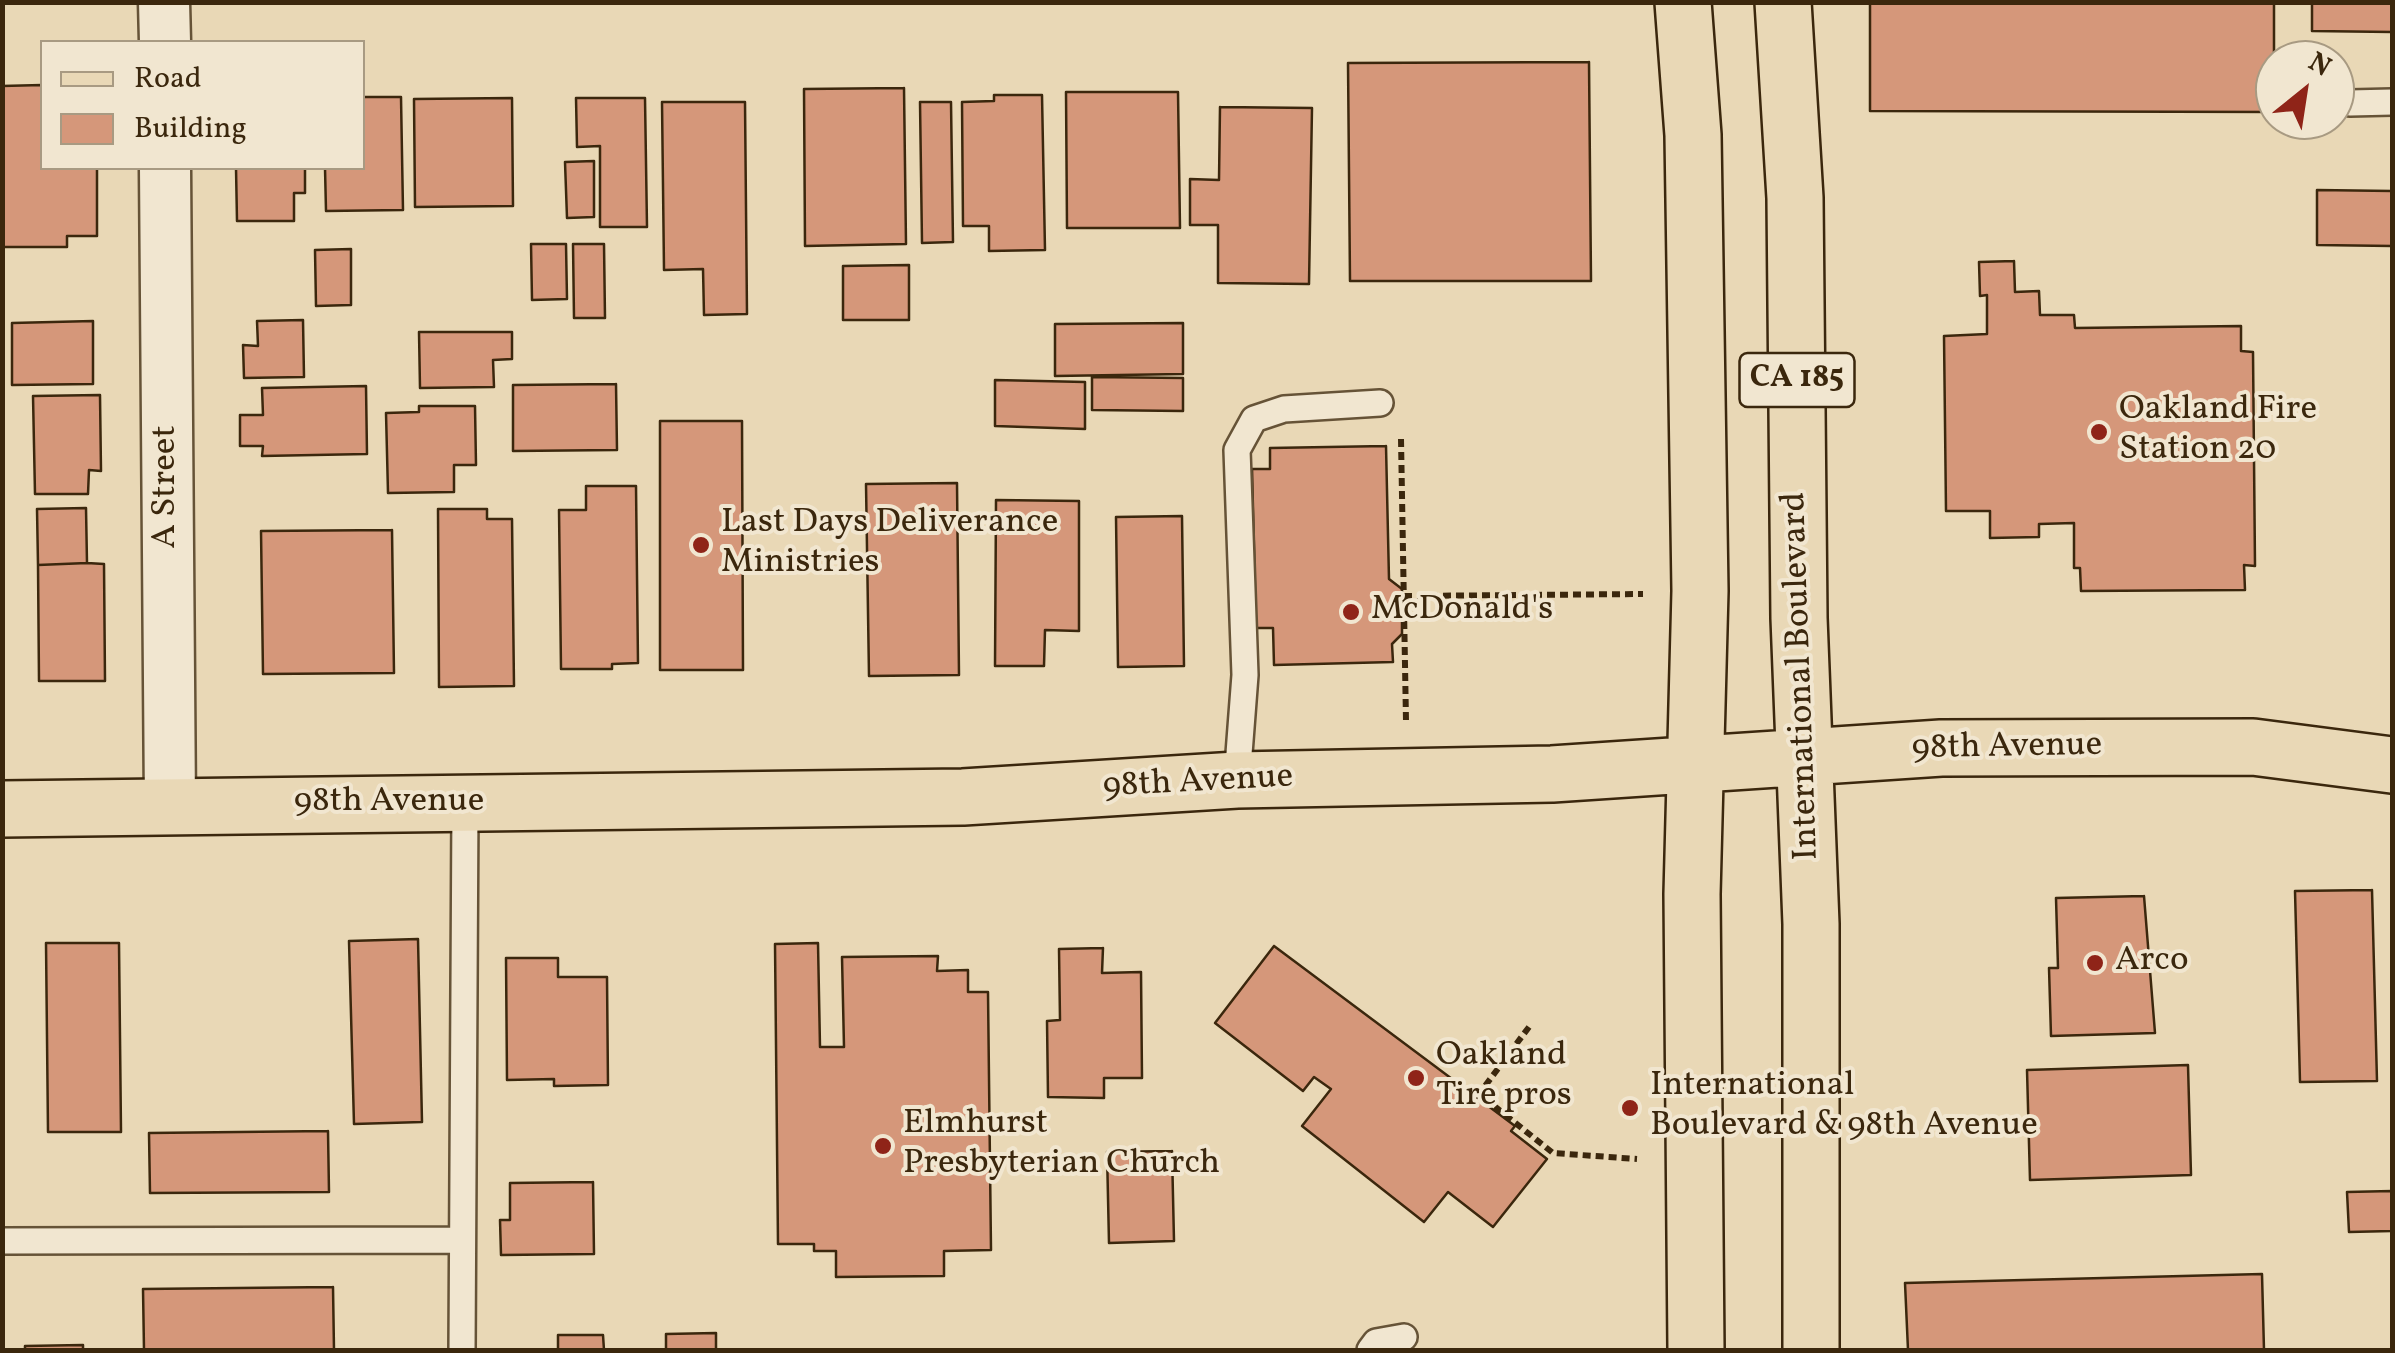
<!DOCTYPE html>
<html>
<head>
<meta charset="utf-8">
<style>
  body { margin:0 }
  #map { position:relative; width:2395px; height:1353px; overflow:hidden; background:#e9d8b6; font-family:Vollkorn,serif }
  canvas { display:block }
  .frame { position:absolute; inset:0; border:5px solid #3b270d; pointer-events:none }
  .legend { position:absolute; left:40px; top:40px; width:325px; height:130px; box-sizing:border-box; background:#f1e6d0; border:2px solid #a89a82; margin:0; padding:12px 18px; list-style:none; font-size:30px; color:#3b270d }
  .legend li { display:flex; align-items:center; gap:20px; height:50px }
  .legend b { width:50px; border:2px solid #a89a82 }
  .north { position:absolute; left:2255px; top:40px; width:100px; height:100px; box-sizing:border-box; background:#f1e6d0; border:2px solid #a89a82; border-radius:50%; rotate:30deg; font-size:28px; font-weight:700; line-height:40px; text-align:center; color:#3b270d }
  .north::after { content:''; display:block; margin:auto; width:35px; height:45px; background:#8f2418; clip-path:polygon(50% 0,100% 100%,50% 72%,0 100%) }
</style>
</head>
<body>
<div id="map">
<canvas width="2395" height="1353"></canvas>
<div class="frame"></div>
<ul class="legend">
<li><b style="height:12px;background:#e9d8b6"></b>Road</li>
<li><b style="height:28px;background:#d5977a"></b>Building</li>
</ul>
<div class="north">N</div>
</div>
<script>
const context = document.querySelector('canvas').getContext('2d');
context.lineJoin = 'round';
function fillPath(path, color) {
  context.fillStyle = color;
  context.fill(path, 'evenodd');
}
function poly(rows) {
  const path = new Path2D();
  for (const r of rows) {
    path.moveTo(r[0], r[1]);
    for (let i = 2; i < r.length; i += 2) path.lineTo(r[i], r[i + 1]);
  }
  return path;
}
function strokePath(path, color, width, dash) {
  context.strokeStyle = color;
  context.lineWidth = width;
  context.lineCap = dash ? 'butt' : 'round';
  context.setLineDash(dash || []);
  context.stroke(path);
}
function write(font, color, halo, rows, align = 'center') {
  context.font = font + ' Vollkorn,serif';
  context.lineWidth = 8;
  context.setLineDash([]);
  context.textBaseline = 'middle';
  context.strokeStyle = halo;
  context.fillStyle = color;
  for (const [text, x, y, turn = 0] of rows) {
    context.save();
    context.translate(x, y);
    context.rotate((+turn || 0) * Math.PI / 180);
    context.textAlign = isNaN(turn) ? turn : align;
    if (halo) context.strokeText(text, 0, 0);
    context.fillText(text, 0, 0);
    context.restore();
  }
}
const building = poly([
  [1870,2,2274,2,2274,112,1870,111,1870,2],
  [2312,2,2392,2,2392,32,2312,31,2312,2],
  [1589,62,1591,281,1350,281,1348,63,1589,62],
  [42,85,42,168,97,168,97,236,67,236,67,247,2,247,2,86,42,85],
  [904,88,906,244,805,246,804,89,904,88],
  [1066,92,1178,92,1180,228,1067,228,1066,92],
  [994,95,1042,95,1045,250,989,251,989,226,963,226,962,102,994,101,994,95],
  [362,97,401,97,403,210,326,211,325,168,362,168,362,97],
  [512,98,513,206,415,207,414,99,512,98],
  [576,98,645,98,647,227,600,227,600,146,577,147,576,98],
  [662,102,745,102,747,314,704,315,703,269,664,270,662,102],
  [920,102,951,102,953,242,922,243,920,102],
  [1220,107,1312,108,1309,284,1218,283,1218,225,1190,225,1190,179,1219,180,1220,107],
  [594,161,594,217,567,218,565,162,594,161],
  [236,168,305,168,305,193,294,193,294,221,237,221,236,168],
  [2317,190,2392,191,2392,246,2317,245,2317,190],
  [531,244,566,244,567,299,532,300,531,244],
  [573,244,604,244,605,318,574,318,573,244],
  [351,249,351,305,316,306,315,250,351,249],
  [2014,261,2015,292,2039,291,2040,315,2074,315,2075,328,2241,326,2241,351,2253,352,2255,566,2244,565,2245,590,2081,591,2080,568,2074,568,2074,523,2039,524,2039,537,1990,538,1990,511,1946,511,1944,336,1987,334,1987,295,1980,296,1979,262,2014,261],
  [909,265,909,320,843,320,843,266,909,265],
  [303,320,304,377,244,378,243,345,258,346,257,321,303,320],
  [93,321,93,384,12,385,12,323,93,321],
  [1183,323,1183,374,1055,376,1055,324,1183,323],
  [419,332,512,332,512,359,493,360,494,387,420,388,419,332],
  [1092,377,1183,378,1183,411,1092,410,1092,377],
  [995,380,1085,382,1085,429,995,426,995,380],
  [616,384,617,450,513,451,513,385,616,384],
  [366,386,367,454,262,456,263,446,240,446,240,415,263,415,262,388,366,386],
  [100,395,101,471,89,470,88,494,35,494,33,396,100,395],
  [419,406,475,406,476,465,454,465,454,492,388,493,386,413,419,412,419,406],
  [660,421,742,421,743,670,660,670,660,421],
  [1386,446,1389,579,1402,589,1402,634,1392,644,1393,662,1274,665,1273,628,1256,628,1252,469,1270,469,1270,448,1386,446],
  [957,483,959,675,869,676,866,484,957,483],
  [586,486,636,486,638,663,612,664,612,669,561,669,559,510,586,510,586,486],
  [996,500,1079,501,1079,631,1045,630,1044,666,995,666,996,500],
  [86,508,87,563,38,565,37,509,86,508],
  [438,509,487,509,487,519,512,519,514,686,439,687,438,509],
  [1182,516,1184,666,1118,667,1116,517,1182,516],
  [392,530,394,673,263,674,261,531,392,530],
  [87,563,104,564,105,681,39,681,38,565,87,563],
  [2372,890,2377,1081,2300,1082,2295,891,2372,890],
  [2144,896,2155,1033,2051,1036,2049,968,2058,968,2056,898,2144,896],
  [418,939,422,1122,354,1124,349,941,418,939],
  [46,943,119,943,121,1132,48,1132,46,943],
  [818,943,820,1047,844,1047,842,957,938,956,937,971,968,970,968,992,988,992,991,1250,944,1251,944,1276,836,1277,836,1251,814,1251,814,1244,778,1244,775,944,818,943],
  [1274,946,1515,1126,1511,1131,1547,1159,1493,1227,1448,1192,1424,1222,1302,1126,1331,1089,1314,1077,1303,1091,1215,1023,1274,946],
  [1103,948,1102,973,1141,972,1142,1078,1104,1078,1104,1098,1048,1097,1047,1021,1060,1020,1059,949,1103,948],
  [506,958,558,958,558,977,607,977,608,1085,554,1086,554,1079,507,1080,506,958],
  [2188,1065,2191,1175,2030,1180,2027,1070,2188,1065],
  [328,1131,329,1192,150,1193,149,1133,328,1131],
  [1172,1151,1174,1241,1109,1243,1107,1152,1172,1151],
  [593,1182,594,1254,501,1255,500,1220,510,1220,510,1183,593,1182],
  [2392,1191,2392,1231,2349,1232,2347,1192,2392,1191],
  [2262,1274,2264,1350,1908,1350,1905,1283,2262,1274],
  [333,1287,334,1350,144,1350,143,1289,333,1287],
  [716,1333,716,1350,666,1350,666,1334,716,1333],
  [558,1335,603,1335,604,1350,558,1350,558,1335],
  [83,1345,83,1350,25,1350,25,1346,83,1345]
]);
fillPath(building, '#d5977a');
strokePath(building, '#3b270d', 2.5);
const service = poly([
  [2350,103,2392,102],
  [1237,780,1245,675,1237,450,1254,419,1284,409,1380,403],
  [2,1241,461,1240],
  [462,1350,465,805],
  [1370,1350,1376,1342,1404,1337]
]);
const minor = poly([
  [164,2,165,42],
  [165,168,170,806]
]);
const primary = poly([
  [1683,2,1693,135,1700,591,1692,894,1696,1350],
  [1783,2,1795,198,1799,618,1811,924,1811,1350],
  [2,809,963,797,1237,780,1552,774,1941,748,2253,747,2392,765]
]);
strokePath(service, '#665337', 30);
strokePath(minor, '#665337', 55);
strokePath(primary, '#3b270d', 60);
strokePath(poly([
  [1401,439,1406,721],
  [1404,596,1643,594],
  [1529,1027,1479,1094,1553,1153,1637,1159]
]), '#3b270d', 6, [8, 5]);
strokePath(service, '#f1e6d0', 25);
strokePath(minor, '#f1e6d0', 50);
strokePath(primary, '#e9d8b6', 55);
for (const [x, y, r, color] of [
  [2099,432,10,"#8f2418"],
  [701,545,10,"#8f2418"],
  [1351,612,10,"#8f2418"],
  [2095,963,10,"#8f2418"],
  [1416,1078,10,"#8f2418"],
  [1630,1108,10,"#8f2418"],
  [883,1146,10,"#8f2418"]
]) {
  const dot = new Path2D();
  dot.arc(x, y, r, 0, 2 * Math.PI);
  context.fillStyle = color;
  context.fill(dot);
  strokePath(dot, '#f1e6d0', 4);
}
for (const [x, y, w] of [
  [1797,380,115]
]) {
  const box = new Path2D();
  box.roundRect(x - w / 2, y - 27, w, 54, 8);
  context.fillStyle = '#f1e6d0';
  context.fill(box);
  strokePath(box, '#3b270d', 2.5);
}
write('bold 32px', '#3b270d', null, [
  ["CA 185",1797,380]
]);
write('35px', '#3b270d', '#f1e6d0', [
  ["Oakland Fire",2119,412],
  ["Station 20",2119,452],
  ["Last Days Deliverance",721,525],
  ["Ministries",721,565],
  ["McDonald's",1371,612],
  ["Arco",2115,963],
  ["Oakland",1436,1058],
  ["Tire pros",1436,1098],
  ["International",1650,1088],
  ["Boulevard & 98th Avenue",1650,1128],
  ["Elmhurst",903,1126],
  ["Presbyterian Church",903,1166]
], 'left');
write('35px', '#3b270d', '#f1e6d0', [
  ["A Street",168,487,-90],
  ["International Boulevard",1803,676,-92],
  ["98th Avenue",2007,749,-1],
  ["98th Avenue",1198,784,-3],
  ["98th Avenue",389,804]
]);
</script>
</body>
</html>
